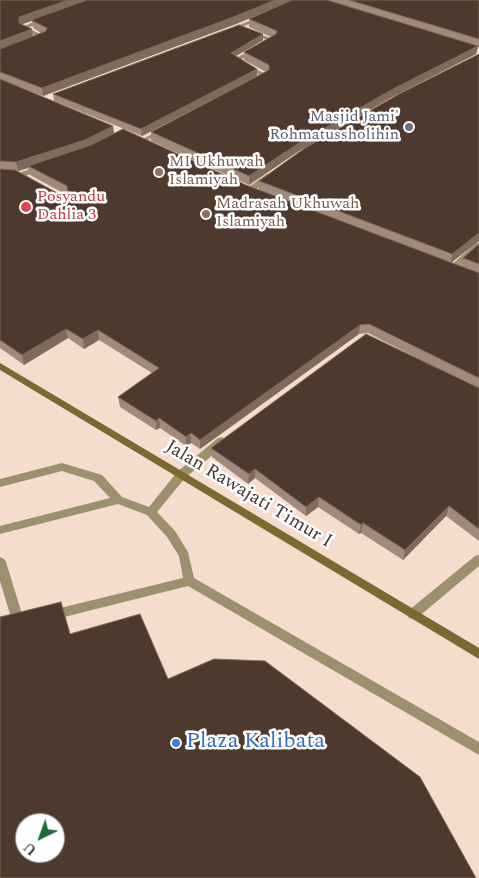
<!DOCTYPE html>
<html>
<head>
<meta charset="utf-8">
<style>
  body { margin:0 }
  #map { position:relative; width:479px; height:878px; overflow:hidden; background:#f5dccd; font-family:Spectral,serif }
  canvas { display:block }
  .north { position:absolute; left:15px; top:813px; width:50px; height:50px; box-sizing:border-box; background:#fff; border:1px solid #b4b0ae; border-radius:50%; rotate:222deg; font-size:14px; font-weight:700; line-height:20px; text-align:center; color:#433934 }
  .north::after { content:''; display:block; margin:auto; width:18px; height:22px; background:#1d6b3a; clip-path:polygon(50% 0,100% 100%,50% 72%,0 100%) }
</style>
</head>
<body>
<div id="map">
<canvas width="479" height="878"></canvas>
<div class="north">U</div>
</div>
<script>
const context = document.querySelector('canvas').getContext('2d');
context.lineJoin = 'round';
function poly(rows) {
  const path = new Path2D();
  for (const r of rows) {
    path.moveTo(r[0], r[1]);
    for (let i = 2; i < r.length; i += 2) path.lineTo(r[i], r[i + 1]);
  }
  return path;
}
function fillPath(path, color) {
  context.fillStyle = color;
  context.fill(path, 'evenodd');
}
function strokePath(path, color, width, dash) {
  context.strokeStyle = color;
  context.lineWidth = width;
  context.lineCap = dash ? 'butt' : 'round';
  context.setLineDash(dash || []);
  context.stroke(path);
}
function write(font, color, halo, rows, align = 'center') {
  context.font = font + ' Spectral,serif';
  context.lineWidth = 5;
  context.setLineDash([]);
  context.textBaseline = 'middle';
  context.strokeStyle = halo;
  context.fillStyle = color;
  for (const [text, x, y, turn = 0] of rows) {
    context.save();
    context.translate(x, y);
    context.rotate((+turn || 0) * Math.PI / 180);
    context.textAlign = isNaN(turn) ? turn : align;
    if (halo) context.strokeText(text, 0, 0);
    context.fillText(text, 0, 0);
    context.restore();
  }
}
fillPath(poly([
  [62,463,102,475,122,497,149,507,177,472,185,472,186,475,185,478,157,512,175,531,188,552,194,578,479,742,479,755,188,586,52,620,48,619,46,615,48,611,52,610,183,578,179,556,167,537,147,515,118,504,0,534,0,526,110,498,94,481,62,471,0,487,0,479,62,463],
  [479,555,479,566,417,618,413,619,409,618,407,614,409,610,475,556,479,555],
  [0,557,4,559,6,562,25,624,23,628,19,629,15,628,13,624,0,581,0,557]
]), '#9d906d');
fillPath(poly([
  [259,17,264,18,232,31,227,30,259,17],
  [42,18,47,19,28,28,46,37,39,41,35,41,35,39,38,37,20,28,42,18],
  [249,31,253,31,275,40,240,60,269,76,258,82,255,80,261,76,233,60,267,40,249,33,249,31],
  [161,129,166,130,144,142,139,141,161,129],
  [40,166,43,166,43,170,22,177,0,176,0,172,18,173,40,166],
  [267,174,274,176,253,192,247,192,247,188,267,174],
  [476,243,479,243,479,249,456,270,450,270,450,266,476,243],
  [222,437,227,441,226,444,185,478,177,478,176,475,177,472,218,438,222,437]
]), '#9d906d');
fillPath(poly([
  [0,363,479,648,479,659,0,370,0,363]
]), '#7c6831');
fillPath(poly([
  [0,0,479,0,479,47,478,47,476,54,392,97,299,151,249,185,151,141,151,132,266,72,244,60,244,52,271,37,249,27,249,19,277,7,236,24,43,96,14,85,113,126,114,134,259,190,259,181,479,241,451,262,462,266,463,258,479,244,479,541,446,516,403,560,361,533,359,534,318,507,306,516,255,478,248,484,212,457,211,448,417,358,368,333,359,334,200,449,191,443,186,446,160,428,156,430,120,407,118,397,152,373,99,340,84,349,68,338,24,365,0,348],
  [32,21,33,28,41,33,33,36,22,24],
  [28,168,30,175,65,194,59,194,18,171],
  [263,34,263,40,236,56,257,76,142,136,54,101,53,94]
]), '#a18a7d');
fillPath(poly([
  [68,0,90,0,20,25,19,23,19,17],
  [275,0,292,0,236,24,43,96,42,88],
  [32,29,33,37,0,50,0,41],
  [263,34,263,40,231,59,231,53],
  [478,46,476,54,392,97,299,151,249,185,249,176,299,143,393,89],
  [257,69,257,76,142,136,141,129],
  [113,126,114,134,86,148,28,166,28,168,18,171,16,162],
  [479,233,479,241,451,263,452,254],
  [360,325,359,334,200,449,200,440],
  [66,329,68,338,24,365,22,355],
  [98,330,99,340,84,349,83,339],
  [159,418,160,428,156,430,156,421],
  [191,433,191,443,186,446,186,437],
  [255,469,255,478,248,484,249,474],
  [319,497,318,507,306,516,306,507],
  [449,506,446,516,403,560,405,550],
  [363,523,361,533,359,534,361,525]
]), '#7f6a5d');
const building = poly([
  [0,0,68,0,19,17,19,23,32,29,0,41,0,0],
  [87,0,275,0,236,16,42,88,0,72,0,49,46,31,47,28,31,20,87,0],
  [292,0,327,0,478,46,393,89,299,143,249,176,151,132,269,70,269,65,244,52,276,34,277,31,249,19,292,0],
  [349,0,479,0,479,39,349,0],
  [239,25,263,34,231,53,257,69,141,129,53,94,239,25],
  [479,54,479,233,452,254,259,181,305,148,399,94,479,54],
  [0,79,113,126,85,140,16,162,0,161,0,79],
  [123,129,246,185,479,273,479,378,369,324,360,325,200,440,191,433,186,437,159,418,156,421,118,397,159,368,98,330,83,339,66,329,22,355,0,340,0,169,15,170,59,194,66,194,68,192,67,186,28,166,91,145,123,129],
  [479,244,479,264,463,258,479,244],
  [366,334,479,388,479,529,449,506,405,550,363,523,361,525,319,497,306,507,255,469,249,474,211,448,366,334],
  [61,602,70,634,140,614,168,679,214,659,265,661,420,777,476,878,0,878,0,617,61,602],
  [25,823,55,823,55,853,25,853,25,823]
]);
fillPath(building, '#4d392d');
strokePath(building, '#7f6a5d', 1);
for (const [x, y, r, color] of [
  [409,127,5,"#6b7280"],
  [159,172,5,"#8d6e63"],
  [26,207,6,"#e0444e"],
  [206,214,5,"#8d6e63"],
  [176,743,5,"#3f7fe0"]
]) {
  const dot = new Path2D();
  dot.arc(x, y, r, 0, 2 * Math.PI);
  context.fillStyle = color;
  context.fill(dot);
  strokePath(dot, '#fff', 2);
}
write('16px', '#5b616d', '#fff', [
  ["Masjid Jami'",399,118],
  ["Rohmatussholihin",399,136]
], 'right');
write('16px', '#785e54', '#fff', [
  ["MI Ukhuwah",169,163],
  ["Islamiyah",169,181],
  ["Madrasah Ukhuwah",216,205],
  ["Islamiyah",216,223]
], 'left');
write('16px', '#be3a42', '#fff', [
  ["Posyandu",37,198],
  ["Dahlia 3",37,216]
], 'left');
write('19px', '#433934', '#fff', [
  ["Jalan Rawajati Timur I",248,495,31]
]);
write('22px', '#366cbe', '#fff', [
  ["Plaza Kalibata",186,743]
], 'left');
</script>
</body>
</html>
